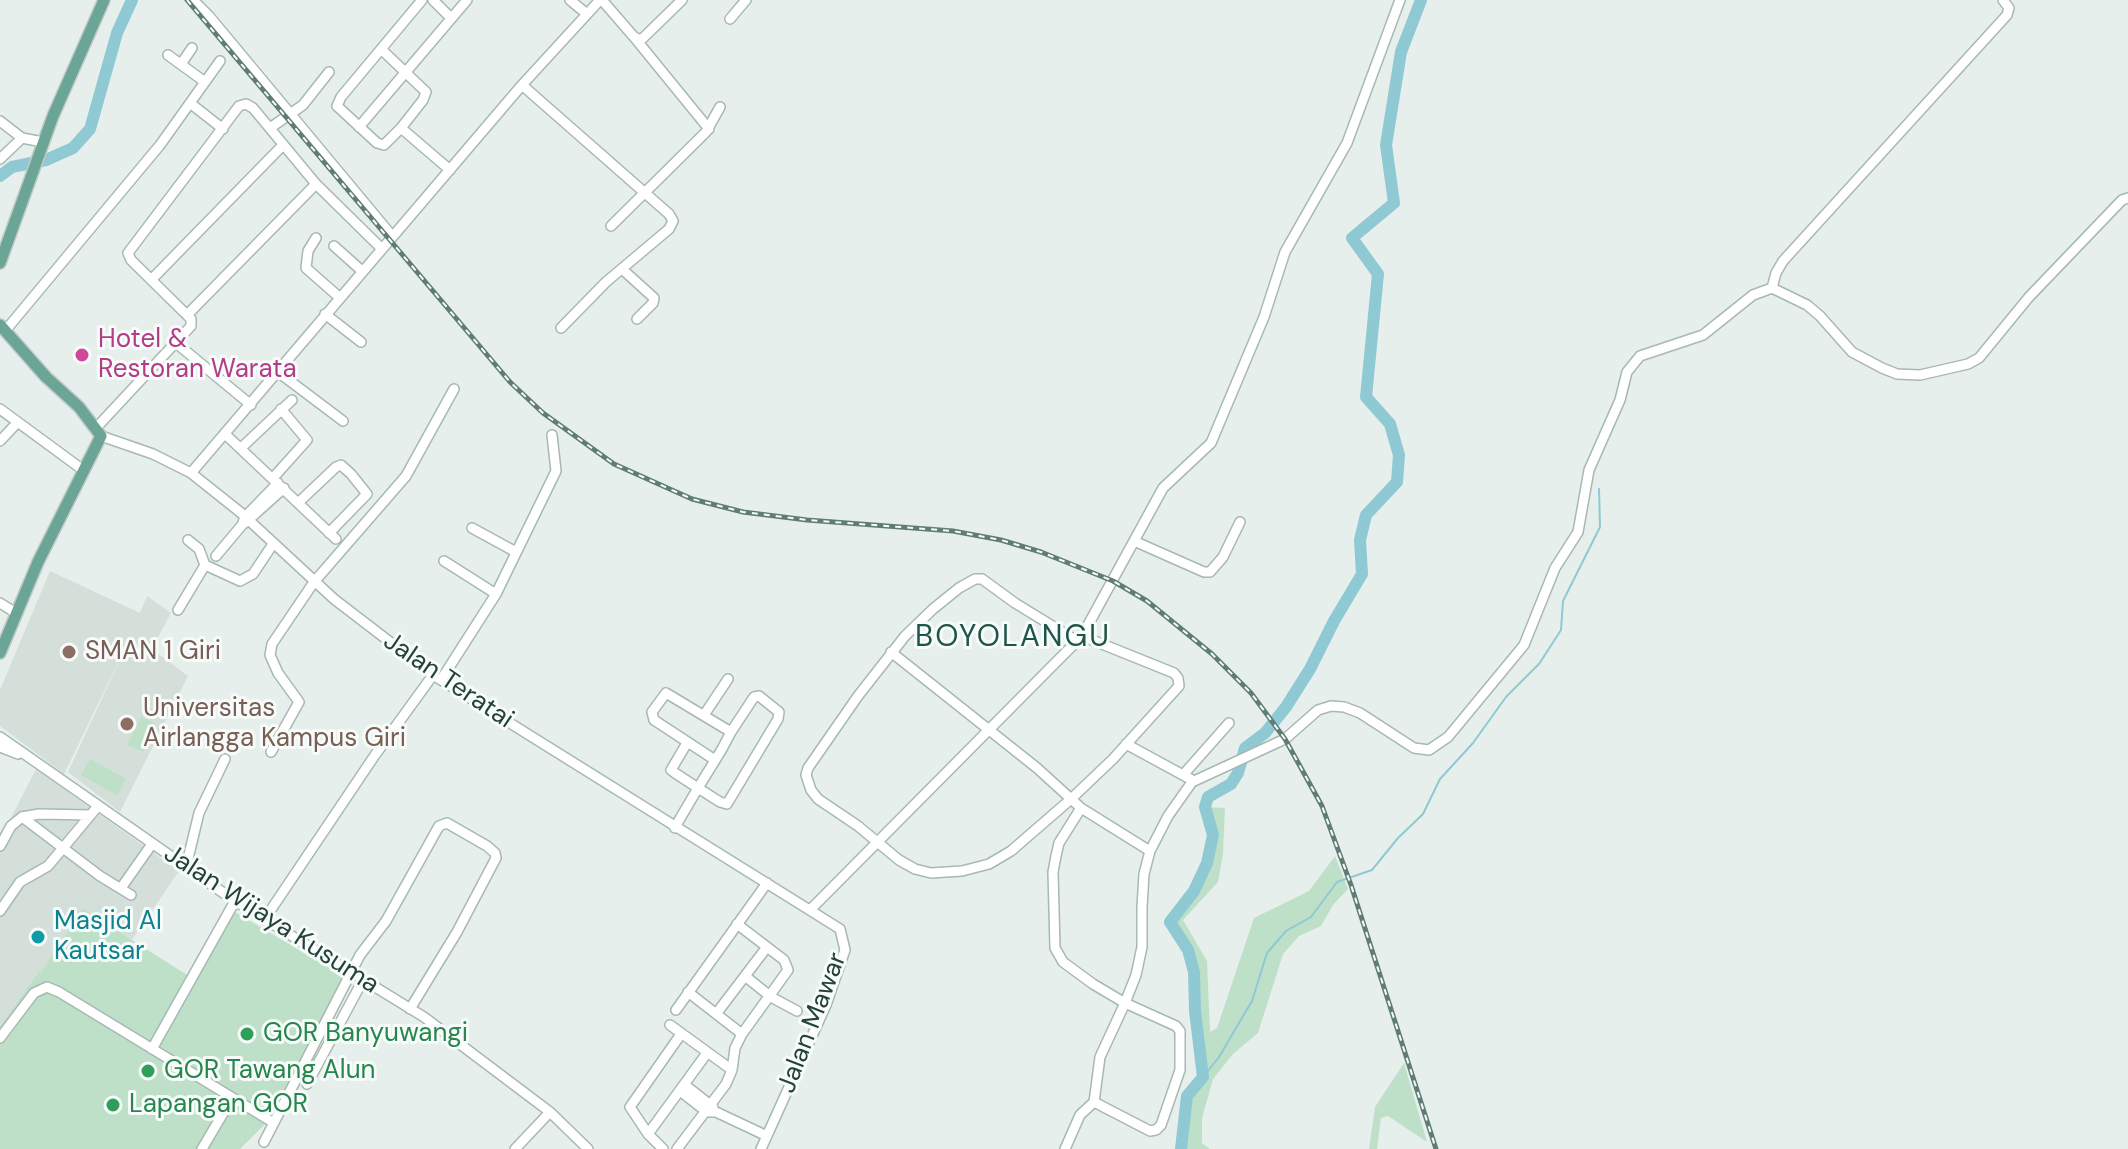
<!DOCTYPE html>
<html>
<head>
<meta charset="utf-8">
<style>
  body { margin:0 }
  canvas { display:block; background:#e6efeb }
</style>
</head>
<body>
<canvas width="2128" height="1149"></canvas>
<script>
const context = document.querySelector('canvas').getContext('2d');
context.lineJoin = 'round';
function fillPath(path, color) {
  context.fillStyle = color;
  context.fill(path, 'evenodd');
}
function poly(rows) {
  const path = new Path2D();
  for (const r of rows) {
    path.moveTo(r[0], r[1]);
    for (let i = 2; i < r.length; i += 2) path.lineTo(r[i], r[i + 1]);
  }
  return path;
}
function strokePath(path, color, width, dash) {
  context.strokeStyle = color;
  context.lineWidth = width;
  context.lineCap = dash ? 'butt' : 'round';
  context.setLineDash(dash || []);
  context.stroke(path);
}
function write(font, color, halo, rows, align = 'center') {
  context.font = font + ' "DM Sans",sans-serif';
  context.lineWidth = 6;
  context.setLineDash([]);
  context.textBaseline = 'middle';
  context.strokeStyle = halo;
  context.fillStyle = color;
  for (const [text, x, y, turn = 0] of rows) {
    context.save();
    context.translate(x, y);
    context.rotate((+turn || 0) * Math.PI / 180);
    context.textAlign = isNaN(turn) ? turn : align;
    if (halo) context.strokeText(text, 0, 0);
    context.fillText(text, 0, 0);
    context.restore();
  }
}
fillPath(poly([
  [50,571,140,613,147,596,171,613,152,649,188,676,120,812,68,772,126,646,64,774,0,726,0,690],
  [36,769,179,871,132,940,91,914,41,973,38,972,0,1026,0,839]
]), '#d4dfda');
fillPath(poly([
  [141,717,156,724,143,752,127,745],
  [90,759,126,779,117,796,81,775],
  [1205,807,1225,808,1223,854,1218,882,1183,920,1207,961,1210,1032,1217,1028,1254,918,1309,891,1335,856,1348,889,1333,905,1321,926,1299,936,1283,954,1258,1033,1233,1054,1213,1079,1202,1118,1202,1143,1210,1149,1181,1149,1187,1096,1203,1077,1195,1011,1194,972,1188,950,1170,922,1194,891,1207,863,1213,835],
  [83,909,195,980,235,912,346,978,272,1117,240,1149,0,1149,0,1026,39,971,41,972],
  [1404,1063,1427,1142,1388,1116,1381,1118,1377,1149,1369,1149,1375,1107]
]), '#bfe0c8');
strokePath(poly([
  [1203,1077,1219,1057,1252,1001,1267,953,1286,931,1311,917,1337,882,1372,870,1398,838,1423,814,1440,779,1473,743,1506,697,1539,664,1561,630,1563,601,1600,527,1599,489]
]), '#8ec9d4', 2);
strokePath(poly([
  [0,176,12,167,46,160,73,148,90,129,117,33,132,0],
  [1181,1149,1187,1096,1203,1077,1195,1011,1194,972,1188,950,1170,922,1194,891,1207,863,1213,835,1205,807,1208,797,1231,784,1238,773,1245,748,1265,733,1286,707,1310,669,1334,621,1362,574,1360,540,1366,515,1397,482,1399,455,1390,424,1366,397,1378,274,1352,238,1394,203,1386,145,1401,52,1421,0]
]), '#8ec9d4', 12);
const minor = poly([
  [193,0,209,16,392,236],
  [422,0,341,97,337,106,377,143,384,145,401,128,450,170],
  [433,0,451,18],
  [570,0,587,14],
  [602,0,634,37,641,40,682,0],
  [730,19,746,0],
  [634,37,709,129],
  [381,49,426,92,423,100,401,128],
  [168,55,205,82],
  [181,64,192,48],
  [522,85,669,214,673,221,669,229,606,282,561,328],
  [190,103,223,129],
  [0,121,22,138,43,142],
  [359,127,467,0],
  [270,128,303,105,329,72],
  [0,159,22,138],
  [611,226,706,132,720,107],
  [316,238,308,251,306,268,339,297],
  [334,246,362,271],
  [622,269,654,298,653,303,637,319],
  [152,279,283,145],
  [1772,288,1776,273,1783,261,2007,15,2009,8,2003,0],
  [325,314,361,342],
  [187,315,316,184],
  [5,331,160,145,220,61],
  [176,343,251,405],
  [278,372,343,421],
  [0,409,83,470],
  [96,428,191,326,191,319,131,260,128,253,239,106,246,104,253,108,316,184,381,248],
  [225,434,336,539],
  [101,436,153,454,191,473,240,512,334,599,433,675,840,929,845,950,826,1005,761,1149],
  [0,441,17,423],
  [241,448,292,400],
  [191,473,522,85,600,0],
  [273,478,307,440,281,409],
  [299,502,336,467,341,465,351,474,367,494,329,533],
  [245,523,284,488],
  [472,528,516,552],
  [188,540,199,549,205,565,240,581,253,574,273,544],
  [1134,541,1204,572,1210,572,1223,557,1240,522],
  [216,556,242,525,245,517,278,483],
  [444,561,496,594],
  [0,603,16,613],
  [178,610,205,565],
  [1077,641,1015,603,982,579,975,579,959,588,933,609,905,636,858,696,808,768,806,775,811,790,818,799,858,826,899,860,915,869,931,873,962,871,989,864,1011,851,1071,799,1113,759,1179,686,1178,678,1174,673,1082,636],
  [891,652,1037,768,1081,808,1150,851,1168,816,1192,782,1285,739,1318,710,1331,706,1344,707,1360,713,1414,748,1429,750,1448,737,1524,645,1555,568,1578,532,1589,470,1620,400,1627,372,1640,356,1703,335,1753,295,1772,288,1807,305,1820,316,1852,352,1882,368,1897,374,1920,375,1968,364,1979,358,2029,297,2122,200,2128,198],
  [441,680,496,594,556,471,552,435],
  [704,715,728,679],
  [0,737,235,901,424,1017,550,1112,588,1149],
  [1126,744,1194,781],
  [0,747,18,754],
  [271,752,299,702,278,673,270,655,272,644,314,582,406,476,454,389],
  [715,760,654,720,652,712,666,693,731,732],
  [1183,775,1229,723],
  [1081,808,1059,843,1056,856,1053,872,1055,948,1063,962,1093,984,1125,1003,1176,1026,1180,1031,1180,1070,1161,1125,1156,1130,1150,1131,1094,1102,1100,1057,1125,1003,1136,975,1142,947,1142,907,1144,874,1150,851],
  [22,817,39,814,90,815],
  [675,828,678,822,698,788,722,749,731,732,754,697,759,696,779,712,778,719,727,804,720,802,698,788,675,773,671,770,687,743],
  [0,846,11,826,22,817,100,876,131,895],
  [186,867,199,813,225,759],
  [121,888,152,844],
  [811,909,1082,636,1163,488,1211,443,1264,317,1285,252,1347,143,1400,0],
  [0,911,20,882,48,866,98,806],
  [264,920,375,755,433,675],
  [745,976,771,997,797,1011],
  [688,992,742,1034],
  [676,1010,767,883],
  [716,1014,767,947],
  [670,1025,732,1070],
  [0,1038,34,993,47,987,59,992,274,1123],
  [152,1049,235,901],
  [307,1084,363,980],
  [685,1085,713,1107],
  [680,1091,707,1112,716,1112,767,1136],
  [648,1134,707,1053],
  [264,1142,360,955,386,921,439,826,447,823,487,846,495,853,496,858,457,932,410,1009],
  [202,1149,232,1098],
  [515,1149,550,1112],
  [663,1149,648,1134,630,1107,681,1034],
  [677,1149,726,1084,732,1070,735,1048,742,1034,788,970,784,960,737,924],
  [1065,1149,1080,1115,1094,1102]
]);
const major = poly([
  [0,263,53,116,104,0],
  [0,325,46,377,79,407,101,436,38,562,0,653]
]);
strokePath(minor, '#a8b8b2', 12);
strokePath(major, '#c2cac8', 14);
strokePath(minor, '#fff', 9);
strokePath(major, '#6aa596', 11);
const rail = poly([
  [187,0,510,382,543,413,614,464,692,499,743,512,807,520,953,531,1001,540,1041,552,1113,581,1147,601,1212,654,1251,693,1285,739,1322,806,1351,885,1436,1149]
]);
strokePath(rail, '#5f7d75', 5);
strokePath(rail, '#f7fbf9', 2, [6]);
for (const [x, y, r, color] of [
  [82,355,8,"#d1479c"],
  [69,652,8,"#8d6e63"],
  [127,724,8,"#8d6e63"],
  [38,937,8,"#0f9aa8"],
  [247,1034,8,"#2e9e5b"],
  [148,1071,8,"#2e9e5b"],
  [113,1105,8,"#2e9e5b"]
]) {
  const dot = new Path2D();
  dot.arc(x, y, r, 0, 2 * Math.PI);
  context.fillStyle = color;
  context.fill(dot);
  strokePath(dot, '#f7fbf9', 3);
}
write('26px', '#b23c85', '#f7fbf9', [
  ["Hotel &",98,340],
  ["Restoran Warata",98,370]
], 'left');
write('26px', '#785e54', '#f7fbf9', [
  ["SMAN 1 Giri",85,652],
  ["Universitas",143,709],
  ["Airlangga Kampus Giri",143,739]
], 'left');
write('26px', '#24423a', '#f7fbf9', [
  ["Jalan Teratai",448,681,34],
  ["Jalan Wijaya Kusuma",271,920,33],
  ["Jalan Mawar",813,1023,-69]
]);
write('26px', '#0d838f', '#f7fbf9', [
  ["Masjid Al",54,922],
  ["Kautsar",54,952]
], 'left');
write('26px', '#27864d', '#f7fbf9', [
  ["GOR Banyuwangi",263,1034],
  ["GOR Tawang Alun",164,1071],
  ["Lapangan GOR",129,1105]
], 'left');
context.letterSpacing = '2px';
write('30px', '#1f5548', '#f7fbf9', [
  ["BOYOLANGU",1013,638]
]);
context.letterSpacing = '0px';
</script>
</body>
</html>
